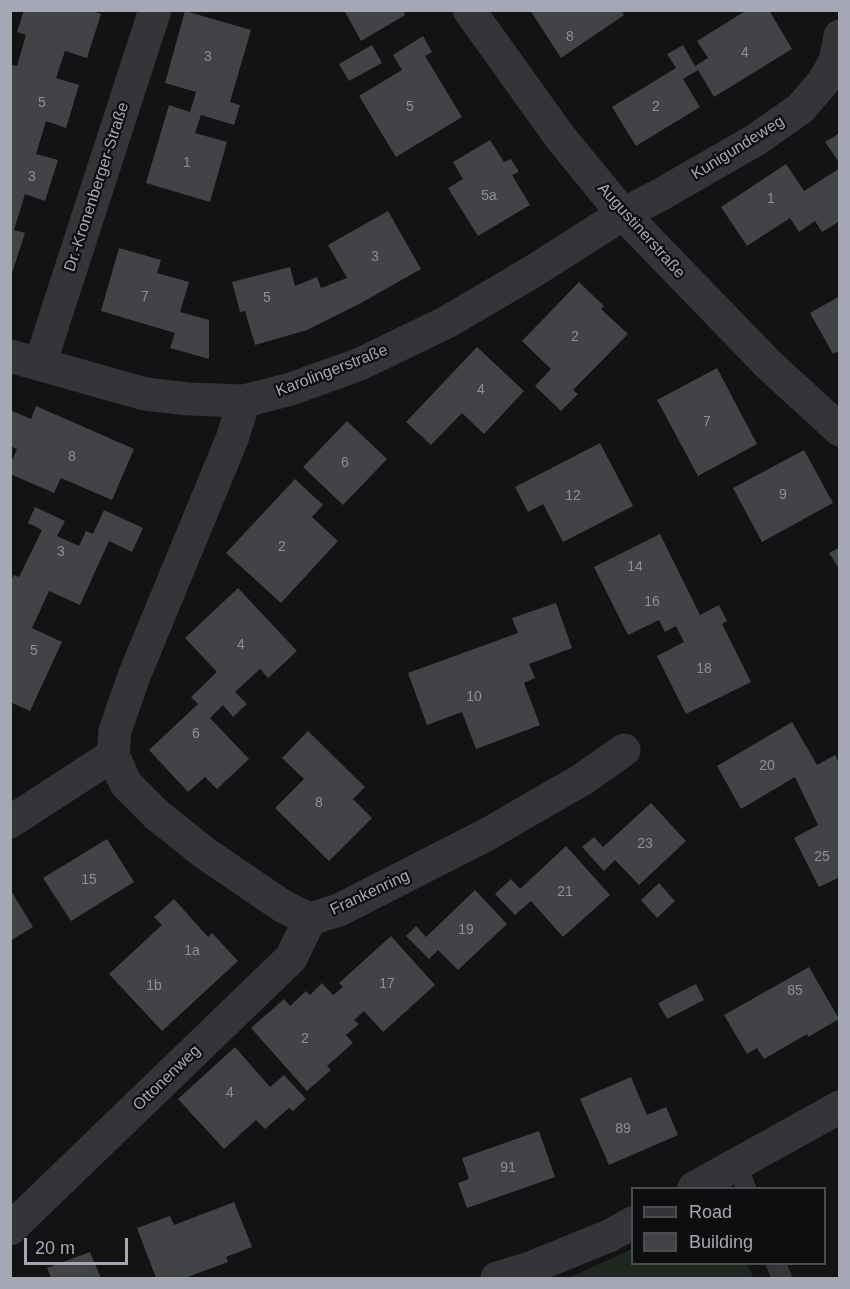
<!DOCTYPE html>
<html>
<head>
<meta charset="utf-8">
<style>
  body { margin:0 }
  #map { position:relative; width:850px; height:1289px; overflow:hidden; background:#131314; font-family:Helvetica,sans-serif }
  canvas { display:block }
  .frame { position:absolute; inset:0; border:12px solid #a5a8b4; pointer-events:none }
  .legend { position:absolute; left:631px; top:1187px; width:195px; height:78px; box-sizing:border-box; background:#0e0e0f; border:2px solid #4a4c51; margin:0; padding:8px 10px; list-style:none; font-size:18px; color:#a5a8b4 }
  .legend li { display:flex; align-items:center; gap:12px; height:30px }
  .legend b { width:30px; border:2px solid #4a4c51 }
  .scale { position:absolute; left:24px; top:1238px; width:104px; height:27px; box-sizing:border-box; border:3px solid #a5a8b4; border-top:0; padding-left:8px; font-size:18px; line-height:21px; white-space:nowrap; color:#a5a8b4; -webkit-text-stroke:4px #0e0e0f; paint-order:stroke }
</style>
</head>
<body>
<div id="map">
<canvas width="850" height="1289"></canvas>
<div class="frame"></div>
<ul class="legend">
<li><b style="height:8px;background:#343439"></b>Road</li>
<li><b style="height:16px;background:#424347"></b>Building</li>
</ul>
<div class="scale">20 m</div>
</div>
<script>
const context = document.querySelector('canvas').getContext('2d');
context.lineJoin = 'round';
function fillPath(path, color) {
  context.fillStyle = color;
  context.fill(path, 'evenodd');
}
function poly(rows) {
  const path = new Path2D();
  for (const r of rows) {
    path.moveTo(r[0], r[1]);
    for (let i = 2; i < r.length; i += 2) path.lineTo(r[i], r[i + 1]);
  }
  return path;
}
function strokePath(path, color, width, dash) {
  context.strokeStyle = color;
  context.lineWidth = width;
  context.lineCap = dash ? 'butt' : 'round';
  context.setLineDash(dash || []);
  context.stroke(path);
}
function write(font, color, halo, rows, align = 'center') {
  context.font = font + ' Helvetica,sans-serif';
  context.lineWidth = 4.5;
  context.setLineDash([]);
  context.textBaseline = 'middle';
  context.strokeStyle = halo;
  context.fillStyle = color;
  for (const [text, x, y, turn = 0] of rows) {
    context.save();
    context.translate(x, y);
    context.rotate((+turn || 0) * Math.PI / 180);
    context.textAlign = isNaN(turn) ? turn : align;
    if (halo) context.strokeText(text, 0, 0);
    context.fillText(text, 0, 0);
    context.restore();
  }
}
fillPath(poly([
  [632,1249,632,1264,747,1264,754,1278,568,1278]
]), '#1f2721');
fillPath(poly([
  [24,10,89,10,101,14,87,58,65,51,56,78,79,85,66,128,46,121,36,154,58,160,45,201,25,194,14,230,25,233,11,276,10,70,12,65,17,66,26,35,17,32],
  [344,10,403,10,405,15,361,41],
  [530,10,621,10,624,15,561,58],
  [747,10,769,10,792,49,714,97,698,70,683,79,700,107,636,146,612,107,676,68,667,54,683,45,695,66,708,58,697,41],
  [185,11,251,30,230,102,240,105,234,125,201,115,195,133,227,142,210,202,146,183,169,105,190,112,196,92,165,83],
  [423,36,432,52,425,56,462,117,396,157,359,96,402,70,393,55],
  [372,45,382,63,349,81,339,64],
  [840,133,840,164,825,142],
  [490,140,504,162,511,159,519,172,512,175,530,205,478,236,448,188,463,179,453,162],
  [786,164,804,191,840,168,840,221,822,232,815,221,799,232,790,218,747,246,721,207],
  [388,211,421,269,361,303,307,330,255,345,245,311,240,312,232,282,290,267,295,286,317,277,321,288,347,278,328,245],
  [119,248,161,260,157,273,189,282,180,312,209,320,209,359,170,348,175,333,101,311],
  [579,282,604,306,601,309,628,334,573,390,578,394,561,411,535,386,551,369,522,341],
  [840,296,840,350,833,354,810,313],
  [477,347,524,391,484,434,462,413,431,445,406,422],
  [717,368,757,444,698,476,657,400],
  [36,406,134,449,112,500,61,478,54,493,10,474,10,465,17,449,10,446,10,410,31,419],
  [347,421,387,459,343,505,303,467],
  [600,443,633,506,563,542,543,504,528,512,515,487],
  [804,450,833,503,762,542,733,488],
  [295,479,323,505,312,517,338,541,281,603,226,553],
  [35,507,65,521,57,536,79,546,86,531,93,534,104,510,143,528,132,552,109,541,80,605,49,591,32,628,62,642,30,711,10,702,10,583,14,575,19,577,42,530,28,523],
  [660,534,700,615,719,605,727,621,722,624,751,682,686,714,657,656,684,642,676,626,665,632,659,620,628,635,594,567],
  [840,547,840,570,829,553],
  [238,588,297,651,268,678,260,669,235,692,247,704,233,717,223,705,210,718,249,759,217,789,205,777,188,792,149,750,198,704,191,697,217,672,185,638],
  [556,603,572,648,529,664,535,678,524,683,540,725,476,749,462,712,427,725,408,673,518,633,512,618],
  [792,722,817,765,835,755,840,765,840,877,819,887,794,838,818,825,795,777,741,809,717,766],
  [308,731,365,787,353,799,372,818,329,861,275,808,304,779,282,758],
  [651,803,686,841,639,885,615,860,604,871,582,847,594,837,603,847],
  [107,839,134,882,71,921,43,878],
  [566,846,610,895,563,937,531,901,515,915,495,894,511,879,520,889],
  [659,883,675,901,657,918,641,900],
  [10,889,33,927,10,941],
  [475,890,507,924,458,970,438,950,429,959,406,936,416,926,426,937],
  [174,899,208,937,212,933,238,961,162,1031,109,974,162,925,154,917],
  [391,936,435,985,383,1032,364,1011,354,1020,359,1024,346,1035,353,1043,327,1066,331,1070,307,1091,251,1028,284,999,290,1006,306,991,310,995,322,983,333,995,343,987,339,983],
  [809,967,839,1019,808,1037,807,1034,764,1059,757,1048,747,1054,724,1015],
  [696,984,704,1000,667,1019,658,1003],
  [235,1047,270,1087,284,1075,306,1099,293,1111,289,1108,265,1129,256,1120,224,1149,178,1099],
  [631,1077,647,1115,666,1107,678,1135,609,1165,580,1099],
  [539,1131,555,1177,467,1208,458,1183,469,1179,462,1158],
  [234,1202,252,1247,226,1257,228,1262,185,1278,156,1278,137,1228,170,1216,174,1225],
  [90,1252,101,1278,51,1278,47,1268]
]), '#424347');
strokePath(poly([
  [737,1165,746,1188],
  [776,1264,782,1278]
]), '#343439', 20);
strokePath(poly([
  [469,10,560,137,623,214,769,365,840,430],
  [10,356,145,394,189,399,244,401,291,389,360,364,447,322,532,272,623,214,660,195,757,139,801,108,824,81,835,61,840,36],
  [40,364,155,10],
  [244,401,232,439,134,676,115,731,113,755,126,784,157,815,206,854,284,907,310,919,339,910,486,835,583,779,624,750],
  [10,822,113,755],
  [694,1188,840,1107],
  [10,1229,291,958,310,919],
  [497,1278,530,1268,611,1235,632,1223]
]), '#343439', 33);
write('14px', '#8c8f99', null, [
  ["8",570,37],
  ["4",745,53],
  ["3",208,57],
  ["5",42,103],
  ["5",410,107],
  ["2",656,107],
  ["1",187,163],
  ["3",32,177],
  ["5a",489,196],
  ["1",771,199],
  ["3",375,257],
  ["7",145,297],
  ["5",267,298],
  ["2",575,337],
  ["4",481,390],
  ["7",707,422],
  ["8",72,457],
  ["6",345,463],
  ["9",783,495],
  ["12",573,496],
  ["2",282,547],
  ["3",61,552],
  ["14",635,567],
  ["16",652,602],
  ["4",241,645],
  ["5",34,651],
  ["18",704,669],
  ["10",474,697],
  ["6",196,734],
  ["20",767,766],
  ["8",319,803],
  ["23",645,844],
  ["25",822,857],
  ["15",89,880],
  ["21",565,892],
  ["19",466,930],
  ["1a",192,951],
  ["17",387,984],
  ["1b",154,986],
  ["85",795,991],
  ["2",305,1039],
  ["4",230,1093],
  ["89",623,1129],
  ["91",508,1168]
]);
write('16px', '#a5a8b4', '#0e0e0f', [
  ["Kunigundeweg",738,148,-32],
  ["Dr.-Kronenberger-Straße",97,187,-72],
  ["Augustinerstraße",641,231,48],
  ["Karolingerstraße",332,371,-21],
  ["Frankenring",370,893,-25],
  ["Ottonenweg",167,1078,-44]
]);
</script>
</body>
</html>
